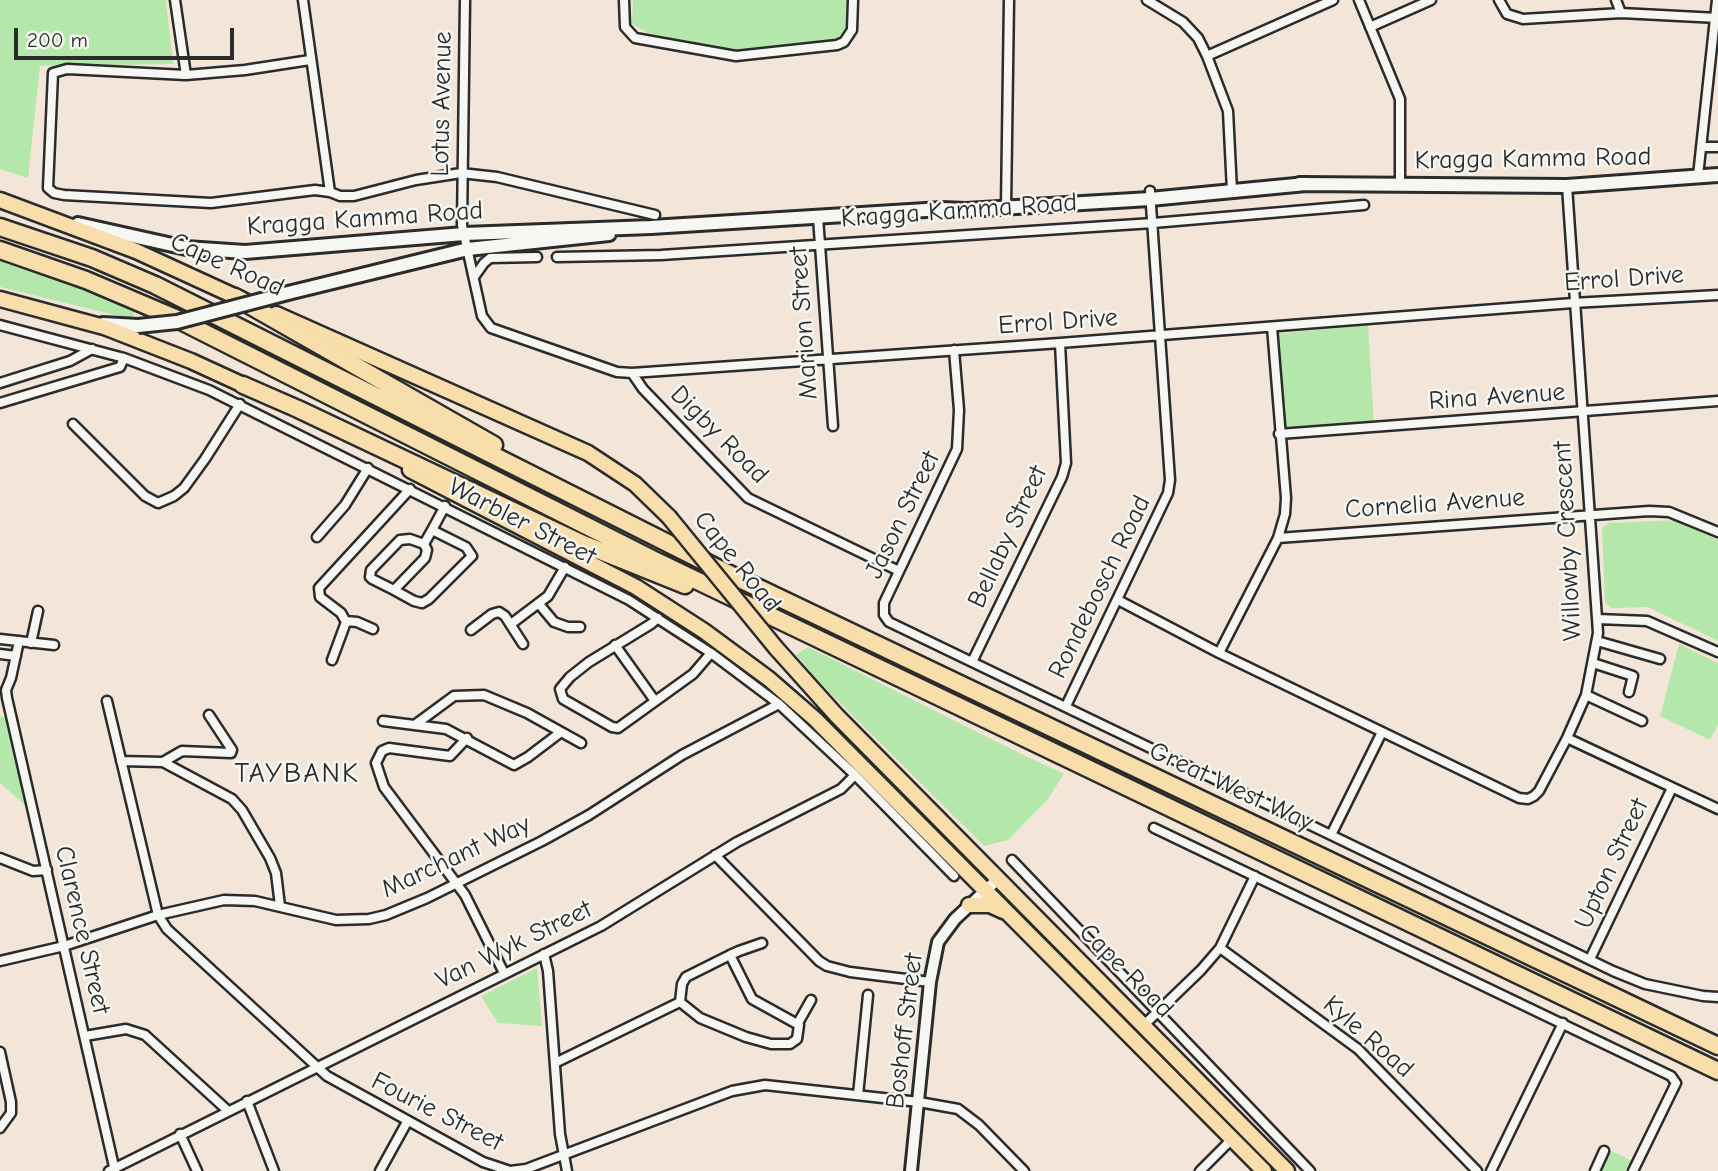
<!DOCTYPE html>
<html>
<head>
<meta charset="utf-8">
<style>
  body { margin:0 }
  #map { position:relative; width:1718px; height:1171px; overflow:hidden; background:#f3e6d8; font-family:"Comic Neue",sans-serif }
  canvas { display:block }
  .scale { position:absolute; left:14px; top:28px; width:220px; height:32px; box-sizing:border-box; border:4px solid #2b2b2b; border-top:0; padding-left:9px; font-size:21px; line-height:24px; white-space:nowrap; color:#2b2b2b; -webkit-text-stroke:5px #f6f6f2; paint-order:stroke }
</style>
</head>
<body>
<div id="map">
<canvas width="1718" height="1171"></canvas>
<div class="scale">200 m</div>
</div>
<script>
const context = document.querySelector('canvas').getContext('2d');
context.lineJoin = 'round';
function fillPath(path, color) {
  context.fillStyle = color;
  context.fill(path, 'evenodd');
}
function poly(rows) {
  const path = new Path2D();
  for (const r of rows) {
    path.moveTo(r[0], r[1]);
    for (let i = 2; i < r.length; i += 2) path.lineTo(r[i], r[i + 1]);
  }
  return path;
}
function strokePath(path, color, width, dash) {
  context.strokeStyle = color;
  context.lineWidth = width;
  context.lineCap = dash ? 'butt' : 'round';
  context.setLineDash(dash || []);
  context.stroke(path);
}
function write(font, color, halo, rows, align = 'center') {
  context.font = font + ' "Comic Neue",sans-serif';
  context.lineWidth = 5;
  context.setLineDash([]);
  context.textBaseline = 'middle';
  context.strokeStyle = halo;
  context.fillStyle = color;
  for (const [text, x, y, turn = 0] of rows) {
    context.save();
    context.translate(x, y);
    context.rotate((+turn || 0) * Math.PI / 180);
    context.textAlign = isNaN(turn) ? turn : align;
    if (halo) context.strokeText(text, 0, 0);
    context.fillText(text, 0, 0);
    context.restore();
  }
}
fillPath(poly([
  [0,0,166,0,173,64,40,66,28,178,0,169],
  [633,0,847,0,846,31,837,40,745,52,648,33,632,24],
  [0,258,69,282,136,309,132,318,115,315,0,287],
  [1368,325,1374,425,1283,430,1275,334],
  [1677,520,1718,540,1718,641,1648,607,1612,608,1605,603,1602,528,1608,523],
  [1679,644,1718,663,1718,724,1710,740,1660,716],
  [808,647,1015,751,1064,774,1048,799,1008,840,984,846,822,685,796,655],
  [0,716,8,718,28,803,24,804,0,783],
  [537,968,542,1026,498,1023,481,996],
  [1611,1151,1632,1161,1626,1171,1601,1171]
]), '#b4e8aa');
const minor = poly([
  [175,0,186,75],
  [303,0,330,192,340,196,354,196,416,180,461,173,497,177,655,215],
  [465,0,462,225,482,316,491,328,617,372,632,373,1060,343,1573,303,1718,295],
  [624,0,625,27,635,38,736,56,837,45,844,42,852,30,853,0],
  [1147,0,1183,22,1198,38,1207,56,1228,111,1232,191],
  [1359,0,1400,99,1400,184],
  [1499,0,1507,14,1523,19,1621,13,1718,18],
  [1616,0,1621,13],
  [1370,27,1431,0],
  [1207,56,1333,0],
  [310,60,245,70,186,75,67,69,53,73,48,188,54,193,64,195,211,203,315,190,330,192],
  [1701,147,1718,147],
  [1698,176,1717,0],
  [1006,207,1009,0],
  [818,217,833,426],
  [557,257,661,255,1153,223,1364,205],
  [474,277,484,263,490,258,537,257],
  [0,325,124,358,209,390,629,600,711,653,779,704,855,775,954,876],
  [954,350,959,410,957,449,884,603,884,615,889,622,1613,971,1645,984,1703,996,1718,997],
  [632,373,643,389,748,498,899,571],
  [0,383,70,361,92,349],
  [0,403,120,367,124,358],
  [73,424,145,496,158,503,174,496,184,488,205,459,240,404],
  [1279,434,1718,401],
  [432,530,445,506],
  [317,537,345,505,368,468],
  [1278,538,1649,511,1669,512,1718,532],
  [394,590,425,558,427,550,424,544,432,530,466,547,472,556,429,599,422,603,414,601,394,590,372,579,370,577,371,570,400,540,410,539,424,544],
  [1118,600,1219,653,1519,798,1528,799,1534,796,1539,791,1567,738,1586,695,1598,633,1567,186],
  [539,604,554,622,568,627,580,627],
  [658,618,651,624,589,662,570,677,560,689,563,699,612,727,618,728,693,674,711,653],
  [1598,619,1647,621,1718,652],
  [346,621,357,622,373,629],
  [511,624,548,596,565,567],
  [471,630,492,614,499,612,505,616,523,644],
  [0,639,54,645],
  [19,641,11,678,6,690,7,698,115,1171],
  [1597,641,1660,659],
  [31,643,38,611],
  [615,645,655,701],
  [1219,653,1278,538,1285,514,1286,498,1272,327],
  [0,654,16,656],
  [332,660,346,622,341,613,320,597,319,588,410,489],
  [972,662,1062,477,1066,463,1060,343],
  [1593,663,1633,676,1629,692],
  [1586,695,1642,721],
  [107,701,158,915,167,929,327,1076,483,1162,510,1171,526,1169,732,1091,765,1085,919,1102,958,1109,979,1125,1024,1171],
  [1066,706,1168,493,1170,480,1150,191],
  [383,721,446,729,514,765,528,757,561,732],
  [416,724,454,696,484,695,527,713,581,743],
  [467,738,450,756,389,748,382,751,376,763,384,787,465,895,504,973],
  [1567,738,1718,809],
  [121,761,163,762,232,799,242,810,270,858,276,873,280,906],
  [163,762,182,751,231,753,232,750,209,715],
  [1154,828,1671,1076,1676,1083,1633,1171],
  [1331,835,1382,732],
  [715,855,819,961,827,966,850,972,930,982],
  [0,858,33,871,47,870],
  [1012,860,1310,1171],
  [1220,948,1358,1049,1477,1171],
  [544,954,548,971,560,1134,567,1171],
  [730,955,752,999,799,1025,797,1039,790,1044,771,1044,746,1037,700,1018,680,1002,682,984,686,977,730,955,739,951,762,943],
  [1590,959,1672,788],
  [0,961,64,946,158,915,224,900,255,901,336,920,369,919,386,915,427,898,542,841,589,815,682,755,779,704],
  [798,1023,811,1000],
  [1144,1025,1201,970,1220,948,1255,876],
  [85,1036,126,1029,145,1035,227,1110],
  [0,1052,11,1102,11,1113,0,1128],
  [555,1063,680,1002],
  [858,1095,868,995],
  [247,1101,274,1171],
  [180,1134,197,1171],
  [109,1171,601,926,737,842,841,789,855,775],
  [380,1171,407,1122],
  [1200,1171,1232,1139],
  [1491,1171,1563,1023],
  [1595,1171,1604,1151]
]);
const tertiary = poly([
  [911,1171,930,982,938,942,955,919,999,878]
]);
const secondary = poly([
  [1299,184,1567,186,1718,175],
  [78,224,186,248,245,252,464,234,651,227,942,209,966,210,1150,199,1306,184],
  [288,293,468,249,609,234],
  [103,324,138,326]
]);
const primary = poly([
  [0,200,136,251,245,301],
  [0,299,104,327,191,361,252,389],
  [276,314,588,453,635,484,669,517],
  [410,470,636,587,704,631,769,679,815,719,1264,1171],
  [776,648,837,716,1287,1171],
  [969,905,990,905,1003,911]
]);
const motorway = poly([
  [0,227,92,258,155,285,723,571,1718,1046],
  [0,250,86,280,173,317,654,560,1718,1071],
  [235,297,494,445],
  [243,385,298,409,583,544,685,585]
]);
strokePath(minor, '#2b2b2b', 13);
strokePath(tertiary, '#2b2b2b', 16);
strokePath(secondary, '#2b2b2b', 18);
strokePath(primary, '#2b2b2b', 19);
strokePath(motorway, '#2b2b2b', 21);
strokePath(minor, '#f6f6f2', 8);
strokePath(tertiary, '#f6f6f2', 10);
strokePath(secondary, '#f6f6f2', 12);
strokePath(primary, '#f8deab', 14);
strokePath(motorway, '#f8deab', 16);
const secondaryBridge = poly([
  [138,326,177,322,288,293]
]);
const primaryBridge = poly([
  [669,517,776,648]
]);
strokePath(secondaryBridge, '#2b2b2b', 18, []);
strokePath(primaryBridge, '#2b2b2b', 19, []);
strokePath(secondaryBridge, '#f6f6f2', 12);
strokePath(primaryBridge, '#f8deab', 14);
write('26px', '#2b2b2b', '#f6f6f2', [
  ["Lotus Avenue",442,104,-89],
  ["Kragga Kamma Road",1533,159,-1],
  ["Kragga Kamma Road",959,211,-4],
  ["Kragga Kamma Road",365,219,-4],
  ["Cape Road",227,265,24],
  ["Errol Drive",1624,279,-4],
  ["Errol Drive",1058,322,-4],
  ["Marion Street",804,323,-94],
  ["Rina Avenue",1497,397,-4],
  ["Digby Road",719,435,45],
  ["Cornelia Avenue",1435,504,-4],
  ["Jason Street",903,515,-64],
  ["Warbler Street",522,522,27],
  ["Bellaby Street",1008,537,-65],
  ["Willowby Crescent",1568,541,-93],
  ["Cape Road",737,562,51],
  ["Rondebosch Road",1100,587,-64],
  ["Great West Way",1231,787,25],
  ["Marchant Way",456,857,-25],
  ["Upton Street",1612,864,-65],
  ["Clarence Street",82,930,77],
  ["Van Wyk Street",514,945,-26],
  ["Cape Road",1126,971,45],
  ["Boshoff Street",905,1031,-83],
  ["Kyle Road",1368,1037,41],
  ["Fourie Street",437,1112,27]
]);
context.letterSpacing = '2px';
write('28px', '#2b2b2b', '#f6f6f2', [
  ["TAYBANK",297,774]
]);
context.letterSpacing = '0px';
</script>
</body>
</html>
